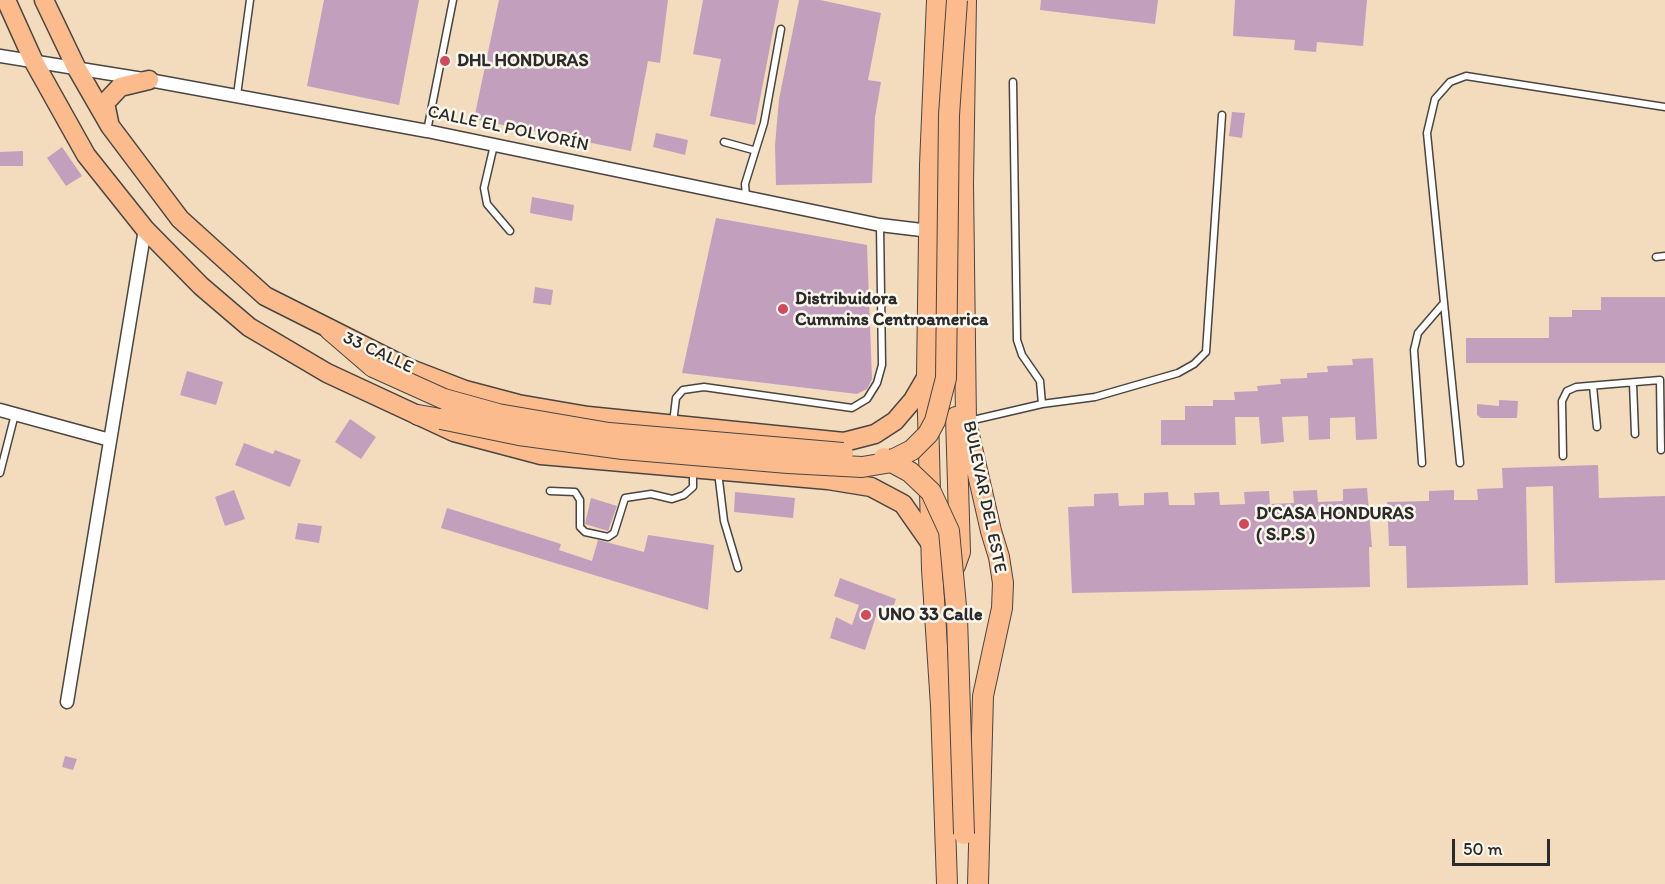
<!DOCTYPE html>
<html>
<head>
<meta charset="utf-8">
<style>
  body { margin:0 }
  #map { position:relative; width:1665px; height:884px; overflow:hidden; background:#f3dbbd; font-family:Itim,sans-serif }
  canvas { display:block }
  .scale { position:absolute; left:1452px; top:839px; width:98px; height:27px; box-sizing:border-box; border:3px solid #2b2b2b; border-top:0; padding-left:8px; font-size:18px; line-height:21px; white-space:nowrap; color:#2b2b2b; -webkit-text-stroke:4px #fbf7ec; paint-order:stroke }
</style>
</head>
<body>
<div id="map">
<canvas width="1665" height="884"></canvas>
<div class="scale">50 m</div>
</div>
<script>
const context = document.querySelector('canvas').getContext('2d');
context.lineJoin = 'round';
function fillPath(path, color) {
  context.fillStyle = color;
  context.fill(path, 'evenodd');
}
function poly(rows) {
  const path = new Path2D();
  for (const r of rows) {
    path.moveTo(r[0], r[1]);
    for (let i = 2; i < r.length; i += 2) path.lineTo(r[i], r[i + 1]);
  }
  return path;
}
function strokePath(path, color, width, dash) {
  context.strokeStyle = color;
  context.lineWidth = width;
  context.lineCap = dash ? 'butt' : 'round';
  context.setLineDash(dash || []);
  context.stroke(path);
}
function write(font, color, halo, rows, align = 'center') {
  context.font = font + ' Itim,sans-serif';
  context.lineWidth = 5;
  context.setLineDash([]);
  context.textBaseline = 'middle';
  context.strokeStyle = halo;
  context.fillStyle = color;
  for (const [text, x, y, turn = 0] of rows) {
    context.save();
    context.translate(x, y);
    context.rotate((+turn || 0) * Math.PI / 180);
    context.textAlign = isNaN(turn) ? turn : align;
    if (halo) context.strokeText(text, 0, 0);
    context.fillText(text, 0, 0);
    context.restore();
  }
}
fillPath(poly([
  [324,0,419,0,399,105,307,86],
  [499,0,668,0,660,63,648,61,631,151,474,119],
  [703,0,779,0,755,125,710,116,721,59,693,54],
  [799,0,820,0,881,13,868,80,881,82,875,117,872,183,776,185,775,145,779,99],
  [1041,0,1158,0,1155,24,1040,10],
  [1235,0,1367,0,1363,46,1317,42,1316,52,1294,50,1295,40,1233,36],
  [1232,112,1245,113,1242,138,1229,136],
  [656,133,688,140,685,155,653,147],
  [62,147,82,176,66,186,47,158],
  [23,151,23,166,0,166,0,152],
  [532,197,574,205,572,221,530,213],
  [716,218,867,245,872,379,867,389,857,394,682,373],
  [535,287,553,290,551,305,533,303],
  [1601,297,1665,297,1665,363,1466,363,1466,338,1549,338,1549,317,1572,317,1572,310,1601,310],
  [1373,358,1377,439,1356,440,1355,417,1330,418,1330,439,1309,440,1308,416,1282,417,1284,442,1261,444,1259,417,1235,417,1236,445,1161,445,1161,420,1185,420,1185,406,1213,406,1213,400,1235,400,1234,392,1258,391,1257,386,1281,384,1280,379,1307,378,1307,373,1328,372,1327,366,1353,365,1352,359],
  [187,371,223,382,216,405,180,395],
  [1499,400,1518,401,1517,418,1481,418,1477,415,1477,404,1499,406],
  [350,419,376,437,361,459,335,442],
  [244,443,273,454,275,450,301,460,290,487,235,465],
  [1598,465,1599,498,1665,496,1665,580,1555,583,1553,486,1526,487,1528,585,1407,588,1406,546,1389,546,1387,502,1429,501,1429,491,1454,490,1454,500,1478,500,1477,489,1503,488,1502,468],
  [1367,488,1372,547,1369,547,1370,587,1072,593,1068,507,1094,506,1094,494,1118,493,1119,506,1144,505,1144,493,1168,492,1169,505,1195,505,1194,493,1219,492,1220,505,1245,504,1244,492,1269,491,1270,504,1294,503,1293,491,1317,490,1318,502,1343,501,1343,489],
  [234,490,245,519,225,526,215,497],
  [735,492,795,498,793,518,734,512],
  [591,498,617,506,608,531,585,524],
  [447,508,561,544,559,550,592,561,598,540,644,552,648,535,714,545,708,610,441,528],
  [298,523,322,526,319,543,295,539],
  [840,578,896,599,890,617,877,613,865,650,830,638,836,617,852,625,859,605,834,596],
  [65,756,77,759,73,770,62,767]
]), '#c39fbe');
const service = poly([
  [1013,82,1017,340,1022,355,1040,381,1042,404],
  [237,95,250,0],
  [427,131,453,0],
  [724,142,753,150],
  [494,145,484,188,487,204,510,231],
  [746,197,745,184,764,123,781,29],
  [1656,257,1665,256],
  [1633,383,1635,434],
  [1593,386,1597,427],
  [969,421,1042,404,1095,397,1178,373,1194,364,1206,352,1222,115],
  [673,423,676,398,683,390,704,387,852,408,867,399,877,383,882,365,880,225],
  [1563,456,1562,401,1567,391,1576,387,1660,380,1661,450],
  [1422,463,1414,350,1418,333,1443,304],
  [1460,463,1427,133,1435,99,1450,82,1466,76,1665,107],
  [718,472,724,521,738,568],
  [0,473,15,414],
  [550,491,575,492,580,500,580,527,585,532,608,537,614,533,625,498,651,494,672,499,684,495,693,487,693,470]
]);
const minor = poly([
  [0,56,149,80,427,131,880,225,930,231],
  [0,410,110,440],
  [67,702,145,229]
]);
const primary = poly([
  [6,0,34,62,86,155,145,229,201,286,249,327,327,373,454,432,541,455,828,480,871,487,903,504,931,544],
  [44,0,76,67,110,126,180,219,265,296,408,368,465,390,518,404,588,416,844,442,875,434,895,421,913,400,927,376],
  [109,122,105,103,120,87,149,80]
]);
const trunk = poly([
  [937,0,930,165,927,376,932,569,941,706,947,884],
  [966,0,963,183,966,422,991,531,999,557,1003,583,1002,608,983,696,978,884],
  [330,330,373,367],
  [418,415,441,419],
  [955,566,960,552,956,417]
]);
strokePath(service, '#494541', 9);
strokePath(minor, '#494541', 15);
strokePath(primary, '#494541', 21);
strokePath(trunk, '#494541', 22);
strokePath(service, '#fff', 6);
strokePath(minor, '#fff', 12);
strokePath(primary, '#fbbb8d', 18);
strokePath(trunk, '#fbbb8d', 20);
const trunkBridge = poly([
  [373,367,444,399,498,414,609,433,843,453],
  [441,419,519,435,623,449,788,463,862,467,886,463,912,450,928,434,935,421,946,378,949,115,957,0],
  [884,458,910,472,931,492,949,531,957,617,964,834]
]);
strokePath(trunkBridge, '#494541', 22, []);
strokePath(trunkBridge, '#fbbb8d', 20);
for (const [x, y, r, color] of [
  [445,61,6,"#d1495b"],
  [783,309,6,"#d1495b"],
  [1244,524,6,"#d1495b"],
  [866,615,6,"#d1495b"]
]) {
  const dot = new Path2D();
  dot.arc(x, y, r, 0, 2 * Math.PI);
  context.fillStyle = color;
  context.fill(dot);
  strokePath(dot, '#fbf7ec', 2);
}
write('bold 18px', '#2b2b2b', '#fbf7ec', [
  ["DHL HONDURAS",457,61],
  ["Distribuidora",795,299],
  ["Cummins Centroamerica",795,320],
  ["D'CASA HONDURAS",1256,514],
  ["( S.P.S )",1256,535],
  ["UNO 33 Calle",878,615]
], 'left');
write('18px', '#2b2b2b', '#fbf7ec', [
  ["CALLE EL POLVORÍN",508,129,12],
  ["33 CALLE",378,353,25],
  ["BULEVAR DEL ESTE",984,497,78]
]);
</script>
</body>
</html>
